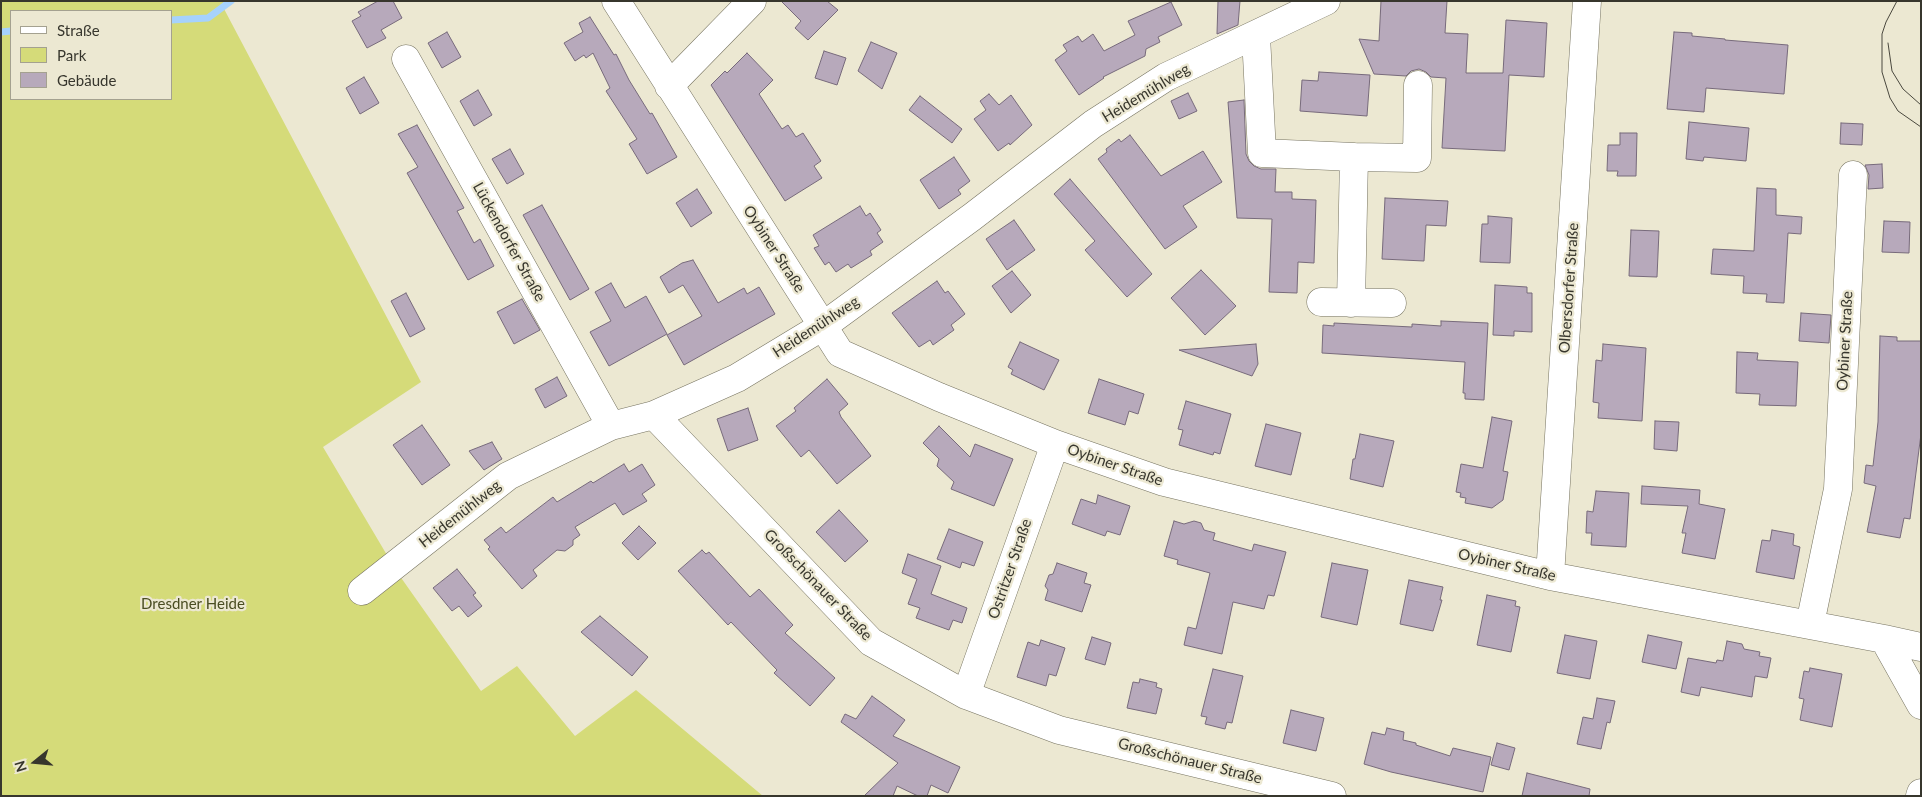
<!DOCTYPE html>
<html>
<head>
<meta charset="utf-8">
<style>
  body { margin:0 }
  #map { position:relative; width:1922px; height:797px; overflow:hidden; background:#ece8d2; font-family:Lato,sans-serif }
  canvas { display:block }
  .frame { position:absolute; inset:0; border:2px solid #37362d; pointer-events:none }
  .legend { position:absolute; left:10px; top:10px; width:162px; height:90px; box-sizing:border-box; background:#ece8d2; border:1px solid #a4a190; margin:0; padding:6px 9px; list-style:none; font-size:15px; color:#37362d }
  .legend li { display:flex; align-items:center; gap:10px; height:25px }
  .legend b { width:25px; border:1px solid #a4a190 }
  .north { position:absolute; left:10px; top:737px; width:50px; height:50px; -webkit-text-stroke:4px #ece8d2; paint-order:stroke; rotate:253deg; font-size:14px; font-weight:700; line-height:20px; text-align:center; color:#37362d }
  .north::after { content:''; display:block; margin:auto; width:18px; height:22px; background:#37362d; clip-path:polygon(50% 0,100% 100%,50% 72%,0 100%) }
</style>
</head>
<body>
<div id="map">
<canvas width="1922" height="797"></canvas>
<div class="frame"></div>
<ul class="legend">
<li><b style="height:6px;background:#fff"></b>Straße</li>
<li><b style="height:14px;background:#d5db79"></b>Park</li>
<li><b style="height:14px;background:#b7a9bb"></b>Gebäude</li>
</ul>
<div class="north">N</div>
</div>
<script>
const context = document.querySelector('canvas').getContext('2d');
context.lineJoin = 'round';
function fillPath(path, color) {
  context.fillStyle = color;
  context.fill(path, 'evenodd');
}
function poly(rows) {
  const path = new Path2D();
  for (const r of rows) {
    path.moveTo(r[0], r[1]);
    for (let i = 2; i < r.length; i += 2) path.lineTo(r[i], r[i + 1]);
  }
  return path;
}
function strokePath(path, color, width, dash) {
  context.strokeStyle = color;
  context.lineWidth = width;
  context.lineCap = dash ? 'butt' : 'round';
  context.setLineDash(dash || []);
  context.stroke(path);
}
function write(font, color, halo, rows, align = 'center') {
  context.font = font + ' Lato,sans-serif';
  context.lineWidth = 4.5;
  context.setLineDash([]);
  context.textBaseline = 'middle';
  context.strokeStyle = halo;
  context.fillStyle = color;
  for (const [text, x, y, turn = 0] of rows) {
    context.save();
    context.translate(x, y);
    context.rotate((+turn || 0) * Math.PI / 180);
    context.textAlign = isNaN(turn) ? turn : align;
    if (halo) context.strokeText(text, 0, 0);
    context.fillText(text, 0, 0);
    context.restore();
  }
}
fillPath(poly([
  [1,1,224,1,223,7,421,382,323,447,397,572,481,691,517,666,575,736,636,690,763,796,1,796],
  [11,11,171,11,171,99,11,99]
]), '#d5db79');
strokePath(poly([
  [171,20,208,18,231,1],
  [1,32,11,31]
]), '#a6d2fd', 7);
const building = poly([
  [378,1,393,1,402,18,381,30,386,38,367,48,352,21,361,16,358,12,378,1],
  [781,1,827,1,838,10,808,40,795,28,801,21,781,1],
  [1218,1,1240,1,1238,25,1217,34,1218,1],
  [1381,1,1447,1,1445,33,1468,34,1466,73,1503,73,1506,20,1547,23,1544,77,1509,75,1505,151,1442,148,1446,78,1431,77,1426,72,1419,69,1411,71,1406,76,1374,74,1359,39,1379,41,1381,1],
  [1171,2,1182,25,1158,37,1160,42,1146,49,1145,56,1103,77,1104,78,1079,95,1055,60,1067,51,1063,45,1078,36,1082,42,1093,34,1104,51,1135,35,1128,21,1171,2],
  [590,17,614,55,616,54,629,80,650,114,652,113,677,157,647,174,629,144,637,139,606,91,610,88,593,53,586,58,584,55,575,61,564,43,583,32,579,23,590,17],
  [447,32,461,57,442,68,428,43,447,32],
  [1674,32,1692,33,1692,36,1725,39,1725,40,1788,45,1784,94,1706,88,1704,112,1667,109,1674,32],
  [871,42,897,53,882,89,858,71,871,42],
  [824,51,846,58,837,85,815,78,824,51],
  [747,53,773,80,759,94,782,129,788,125,796,137,803,133,821,161,814,166,822,178,785,201,711,85,725,71,727,73,747,53],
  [1319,72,1370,75,1367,116,1300,111,1302,80,1318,81,1319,72],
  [364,77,379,103,360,114,346,88,364,77],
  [478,90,492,115,474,126,460,101,478,90],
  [1188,93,1197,111,1179,119,1171,101,1188,93],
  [989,94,999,105,1011,95,1032,125,1010,145,1009,143,998,151,974,119,986,110,980,101,989,94],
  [920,96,962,129,952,143,909,110,920,96],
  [1244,100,1246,154,1249,161,1254,166,1261,169,1276,169,1275,192,1292,192,1292,199,1316,200,1314,263,1298,262,1297,293,1269,292,1272,219,1237,218,1228,102,1244,100],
  [1689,122,1749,128,1746,161,1704,157,1703,161,1686,159,1689,122],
  [1841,123,1863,124,1862,145,1840,144,1841,123],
  [417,125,464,208,457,211,474,243,480,239,494,266,468,280,407,173,418,167,398,134,417,125],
  [1620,133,1637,133,1636,176,1617,176,1618,171,1607,171,1608,145,1620,145,1620,133],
  [1130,135,1161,176,1203,151,1222,182,1183,206,1197,227,1165,249,1098,159,1107,152,1106,149,1119,139,1121,142,1130,135],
  [510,149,524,174,507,184,492,159,510,149],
  [954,157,970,181,958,190,961,194,939,209,920,180,954,157],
  [1882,164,1883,188,1868,189,1869,175,1865,165,1882,164],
  [1070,179,1152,274,1127,297,1085,250,1095,241,1054,194,1070,179],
  [1757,188,1776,189,1776,215,1802,217,1801,234,1788,233,1784,303,1766,302,1767,294,1743,293,1744,276,1711,274,1713,249,1754,251,1757,188],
  [697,189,712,213,691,227,676,203,697,189],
  [1385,198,1448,201,1446,226,1426,225,1424,261,1382,259,1385,198],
  [542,205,589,289,570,300,523,215,542,205],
  [860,206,866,216,870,213,881,230,877,233,883,242,870,251,872,255,851,268,848,264,836,272,829,262,825,265,814,248,819,246,813,235,860,206],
  [1488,216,1512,218,1510,263,1480,262,1482,224,1488,224,1488,216],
  [1014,220,1035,250,1007,270,986,239,1014,220],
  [1884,221,1910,222,1909,253,1882,252,1884,221],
  [1631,230,1659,231,1657,277,1629,276,1631,230],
  [693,260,718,303,744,288,747,294,759,287,775,314,684,365,667,335,702,316,683,285,669,293,660,277,682,263,693,260],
  [1201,270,1236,306,1205,335,1171,298,1201,270],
  [1012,271,1031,295,1011,313,992,286,1012,271],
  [937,281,945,293,948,291,965,314,951,325,954,330,933,345,930,340,919,347,892,313,937,281],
  [611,283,625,308,646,296,667,334,609,366,590,332,611,321,595,292,611,283],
  [1495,285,1527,287,1527,293,1532,293,1532,332,1514,331,1514,336,1493,335,1495,285],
  [406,293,425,329,410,337,391,301,406,293],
  [522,299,540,330,514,344,497,312,522,299],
  [1801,313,1831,315,1829,343,1799,341,1801,313],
  [1441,321,1488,323,1484,400,1465,399,1465,393,1463,393,1465,362,1322,353,1323,325,1334,326,1334,323,1412,327,1412,324,1441,326,1441,321],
  [1880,336,1897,337,1897,341,1921,341,1921,434,1910,519,1904,518,1900,538,1867,532,1876,486,1864,483,1866,465,1873,466,1878,422,1880,336],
  [1020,342,1059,360,1044,390,1011,374,1013,370,1008,367,1020,342],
  [1256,344,1258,364,1252,376,1179,350,1256,344],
  [1603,344,1646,348,1642,421,1598,418,1599,403,1593,402,1596,360,1602,361,1603,344],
  [1737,352,1758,353,1757,360,1798,362,1796,406,1759,405,1760,394,1736,393,1737,352],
  [557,377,567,396,545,408,535,389,557,377],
  [827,379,848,404,839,412,841,417,871,456,837,484,809,450,801,457,776,426,796,411,794,408,827,379],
  [1099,379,1144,394,1138,414,1129,411,1125,425,1088,413,1099,379],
  [1186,401,1231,414,1220,454,1214,452,1213,455,1179,445,1183,430,1178,429,1186,401],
  [748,408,758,440,728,451,717,419,748,408],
  [1492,417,1512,421,1503,471,1508,472,1503,500,1492,508,1465,503,1466,498,1460,497,1461,493,1456,492,1461,464,1483,468,1492,417],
  [1655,421,1679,422,1677,451,1654,449,1655,421],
  [1266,424,1301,433,1291,475,1255,466,1266,424],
  [422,425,450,465,422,485,393,445,422,425],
  [939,426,970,457,975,444,1013,459,994,506,951,489,954,482,937,466,939,459,923,443,939,426],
  [1360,434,1394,441,1383,487,1350,479,1353,459,1355,459,1360,434],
  [492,442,502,459,484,470,469,451,492,442],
  [624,464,629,472,642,464,655,485,642,494,647,501,623,515,615,503,575,527,580,535,573,540,573,545,565,551,557,550,533,570,537,576,522,589,488,549,490,547,484,540,501,527,506,533,553,497,557,502,591,481,593,483,624,464],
  [1642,486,1700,490,1699,504,1725,509,1715,559,1682,553,1686,533,1682,533,1688,506,1641,504,1642,486],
  [1596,491,1629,493,1626,547,1591,545,1592,533,1586,533,1587,511,1593,512,1596,491],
  [1098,495,1130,506,1120,535,1107,531,1105,536,1072,524,1081,499,1096,504,1098,495],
  [839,510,868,541,845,562,816,532,839,510],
  [1174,521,1184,524,1194,521,1201,523,1204,530,1215,533,1213,540,1252,551,1254,544,1286,552,1274,596,1268,595,1264,609,1233,602,1222,654,1184,645,1188,627,1196,629,1210,573,1177,564,1178,560,1164,556,1174,521],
  [639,526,656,543,638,560,622,543,639,526],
  [949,529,983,542,974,566,962,562,960,568,937,559,949,529],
  [1772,530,1794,534,1793,545,1800,547,1794,579,1756,572,1762,540,1770,541,1772,530],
  [702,550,706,554,709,552,750,597,759,589,793,625,785,633,835,678,810,706,774,673,777,670,731,622,728,625,678,571,702,550],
  [908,554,941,566,931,594,967,608,962,623,953,620,949,630,916,618,920,608,908,604,917,579,902,573,908,554],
  [1057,563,1087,573,1084,583,1091,585,1082,612,1045,600,1048,590,1045,586,1049,575,1053,574,1057,563],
  [1332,563,1368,570,1357,625,1321,617,1332,563],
  [457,569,476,593,473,595,482,606,468,617,459,606,452,611,433,588,457,569],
  [1409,580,1443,587,1440,600,1442,600,1433,631,1400,624,1409,580],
  [1487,595,1516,601,1515,606,1520,607,1511,652,1477,645,1487,595],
  [600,616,648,657,632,676,581,632,600,616],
  [1565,635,1597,641,1590,679,1557,673,1565,635],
  [1648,635,1682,642,1676,669,1642,662,1648,635],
  [1092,637,1111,643,1105,665,1085,659,1092,637],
  [1041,640,1065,648,1056,676,1049,674,1046,686,1017,677,1028,642,1039,646,1041,640],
  [1727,641,1742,644,1744,649,1760,652,1759,656,1771,658,1767,678,1755,676,1752,697,1701,687,1699,696,1681,692,1688,658,1716,663,1717,660,1723,661,1727,641],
  [1810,668,1842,674,1832,727,1800,720,1804,699,1799,698,1804,671,1809,672,1810,668],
  [1213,669,1243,676,1232,723,1227,722,1225,729,1205,724,1207,717,1201,716,1213,669],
  [1140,679,1157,683,1156,687,1162,689,1156,714,1127,708,1133,682,1139,683,1140,679],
  [872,696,905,720,893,736,960,767,948,793,931,785,927,796,918,796,897,786,893,796,864,796,898,763,841,722,845,714,856,719,872,696],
  [1597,698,1615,701,1610,723,1607,722,1601,749,1577,744,1583,717,1593,719,1597,698],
  [1291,710,1324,718,1316,751,1283,743,1291,710],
  [1387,728,1404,732,1403,740,1416,743,1416,745,1450,756,1453,748,1491,757,1483,792,1391,772,1364,764,1372,732,1385,735,1387,728],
  [1497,743,1515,748,1509,770,1491,765,1497,743],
  [1527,773,1590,789,1589,796,1522,796,1527,773]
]);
fillPath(building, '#b7a9bb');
strokePath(building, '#776a7b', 1);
const minor = poly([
  [616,1,840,353,939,397,1055,444,1164,482,1550,576,1884,639],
  [1256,36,1262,153,1354,157,1351,303],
  [406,59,611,426],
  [669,86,752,1],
  [1354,157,1417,158,1418,85],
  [1321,302,1392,303],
  [654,415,871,642,966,695,1059,730,1332,796],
  [1550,576,1587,1],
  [362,591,508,476,611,426,654,415,737,378,823,326,972,217,1093,124,1166,77,1326,1],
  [1810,624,1838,489,1853,175],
  [1921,647,1884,639,1921,705],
  [966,695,1055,444],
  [1920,796,1921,793]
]);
strokePath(minor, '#767360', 29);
strokePath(minor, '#fff', 28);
strokePath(poly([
  [1897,1,1886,22,1882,34,1882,72,1890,98,1898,111,1921,127],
  [1888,43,1892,71,1903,89,1921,105]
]), '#4a483e', 1);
write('15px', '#37362d', '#ece8d2', [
  ["Heidemühlweg",1146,93,-31],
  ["Lückendorfer Straße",509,242,61],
  ["Oybiner Straße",774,249,57],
  ["Olbersdorfer Straße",1569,288,-86],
  ["Heidemühlweg",816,327,-33],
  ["Oybiner Straße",1845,341,-87],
  ["Oybiner Straße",1115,465,19],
  ["Heidemühlweg",460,514,-38],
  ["Oybiner Straße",1507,565,13],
  ["Ostritzer Straße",1010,569,-71],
  ["Großschönauer Straße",818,585,46],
  ["Großschönauer Straße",1190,761,14]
]);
write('15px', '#4a4d22', '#ece8d2', [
  ["Dresdner Heide",193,604]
]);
</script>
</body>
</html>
